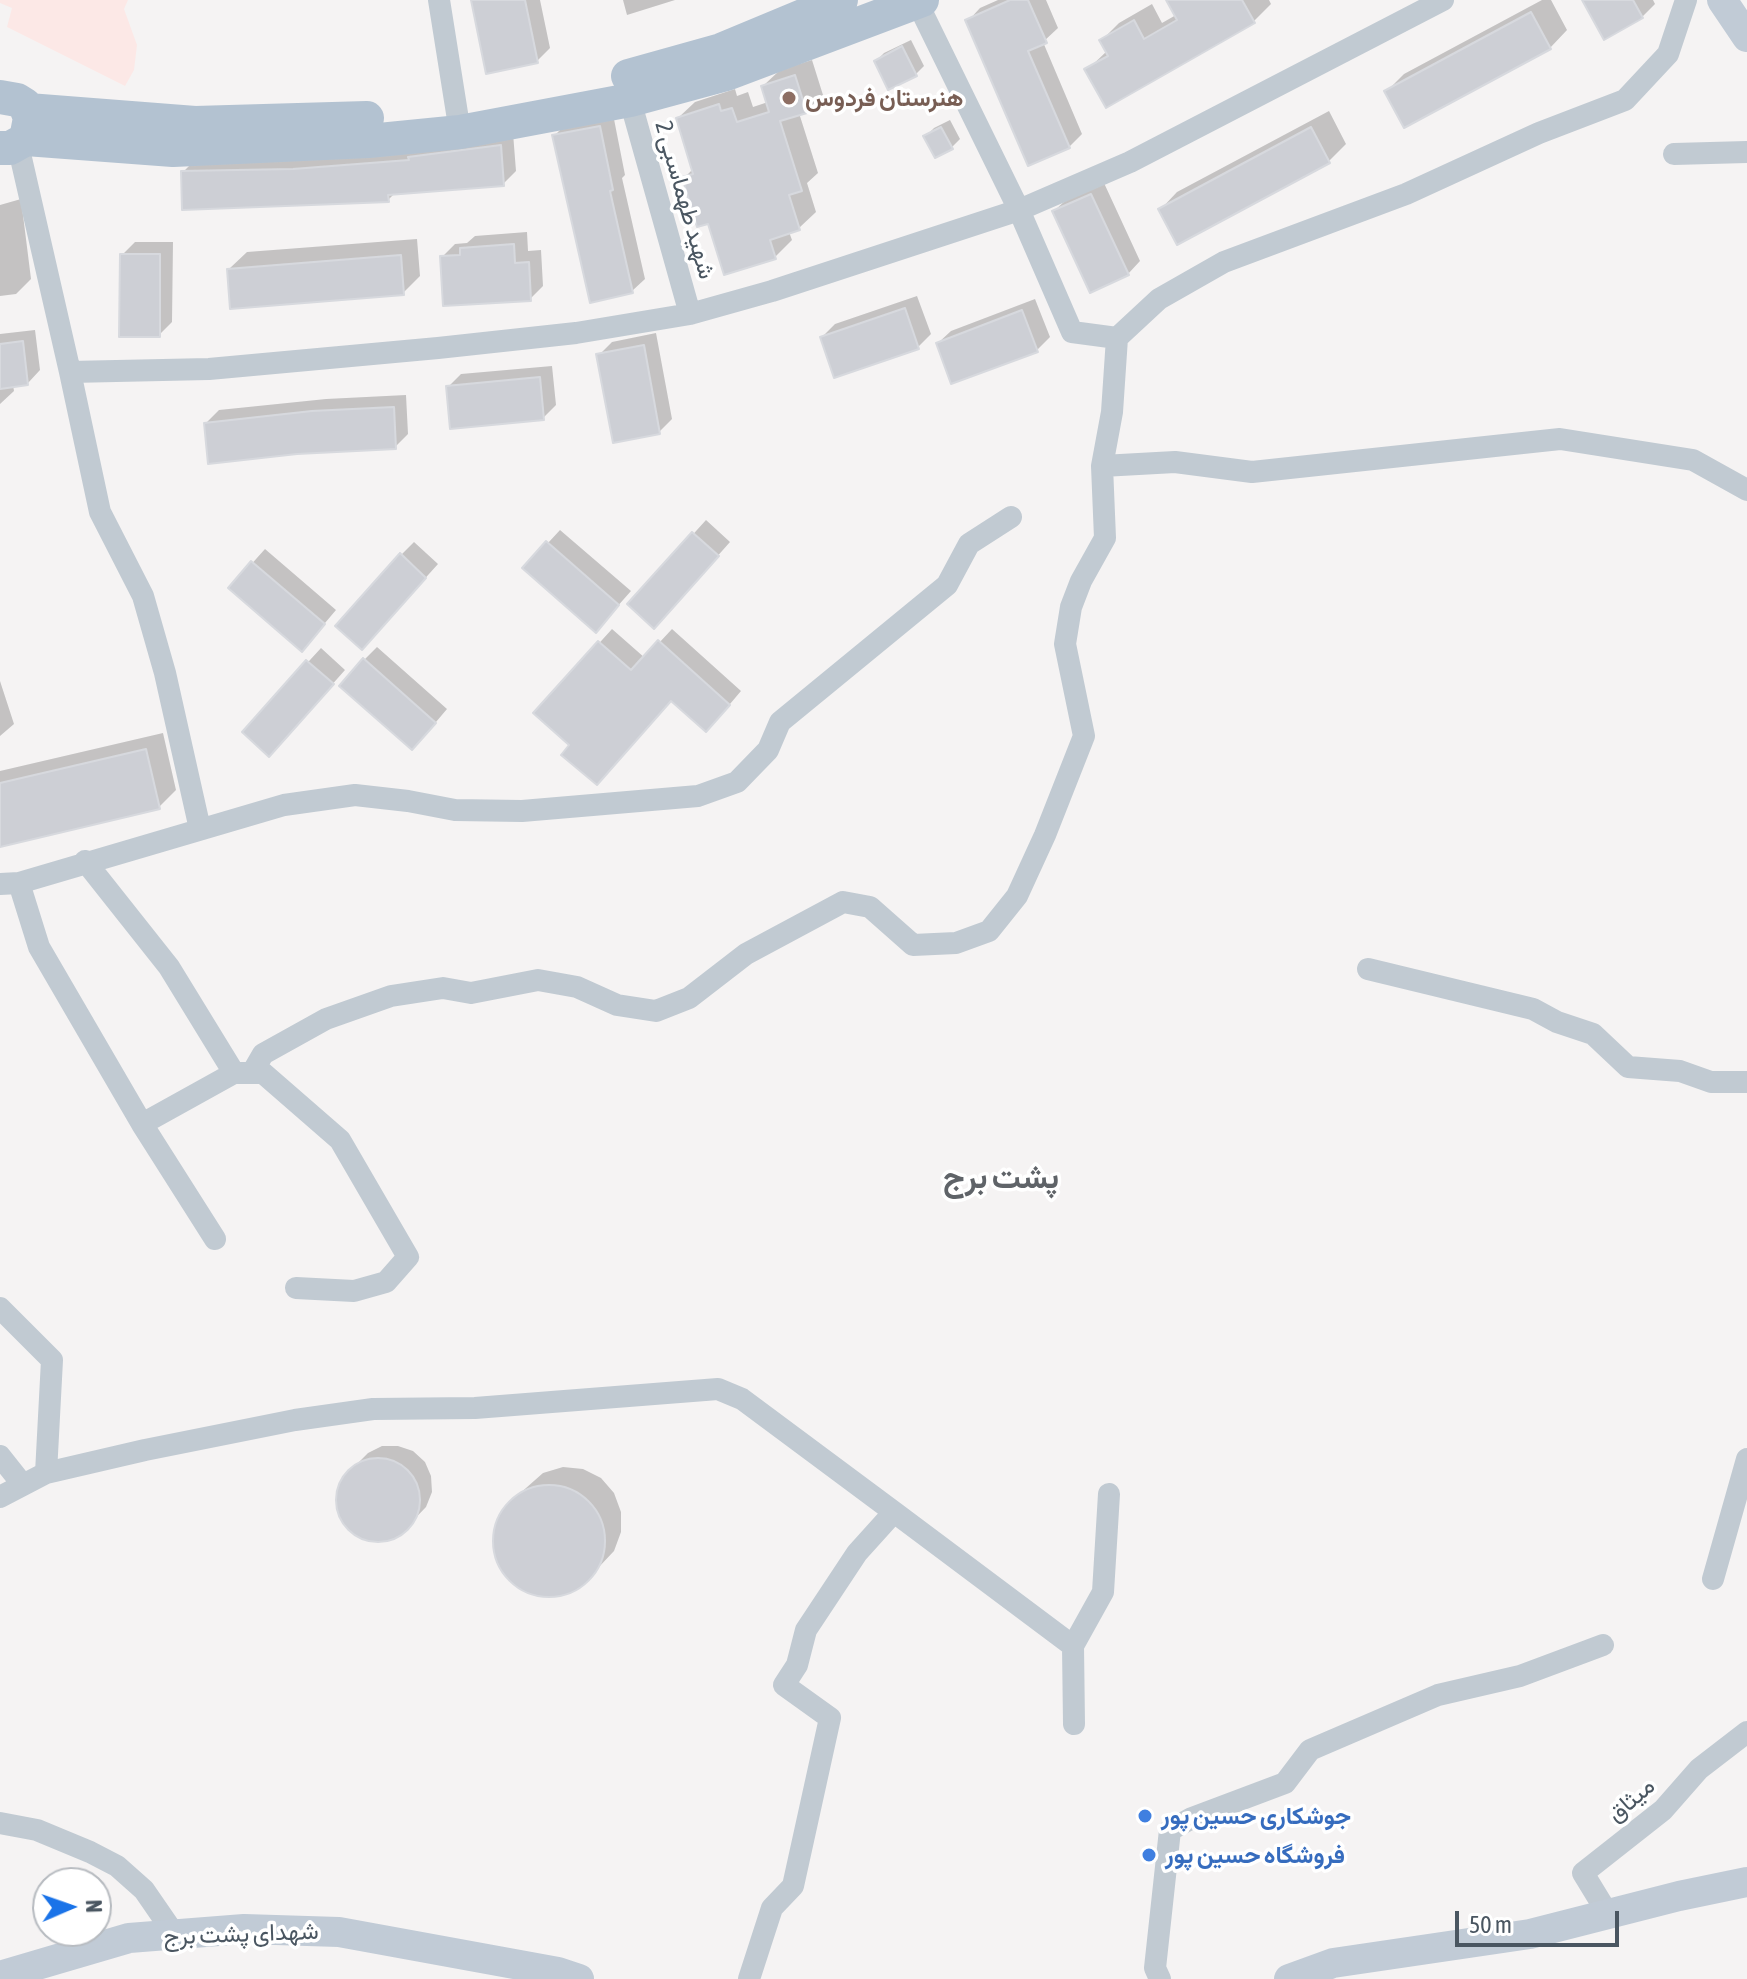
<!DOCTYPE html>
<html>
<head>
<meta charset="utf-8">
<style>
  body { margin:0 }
  #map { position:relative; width:1747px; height:1979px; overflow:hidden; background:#f5f3f3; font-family:"Asap Condensed",sans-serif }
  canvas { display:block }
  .north { position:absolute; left:32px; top:1867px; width:80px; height:80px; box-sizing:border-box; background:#fff; border:2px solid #b7bbc0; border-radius:50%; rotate:88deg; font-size:22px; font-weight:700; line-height:32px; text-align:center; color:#4a5661 }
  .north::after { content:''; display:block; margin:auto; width:28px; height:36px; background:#1a73e8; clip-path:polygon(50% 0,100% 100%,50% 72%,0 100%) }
  .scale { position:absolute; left:1455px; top:1911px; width:164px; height:36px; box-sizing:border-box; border:4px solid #4a5661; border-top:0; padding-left:10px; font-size:24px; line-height:28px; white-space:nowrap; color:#4a5661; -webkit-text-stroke:6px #fff; paint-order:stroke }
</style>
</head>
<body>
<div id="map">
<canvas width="1747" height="1979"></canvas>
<div class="north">N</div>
<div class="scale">50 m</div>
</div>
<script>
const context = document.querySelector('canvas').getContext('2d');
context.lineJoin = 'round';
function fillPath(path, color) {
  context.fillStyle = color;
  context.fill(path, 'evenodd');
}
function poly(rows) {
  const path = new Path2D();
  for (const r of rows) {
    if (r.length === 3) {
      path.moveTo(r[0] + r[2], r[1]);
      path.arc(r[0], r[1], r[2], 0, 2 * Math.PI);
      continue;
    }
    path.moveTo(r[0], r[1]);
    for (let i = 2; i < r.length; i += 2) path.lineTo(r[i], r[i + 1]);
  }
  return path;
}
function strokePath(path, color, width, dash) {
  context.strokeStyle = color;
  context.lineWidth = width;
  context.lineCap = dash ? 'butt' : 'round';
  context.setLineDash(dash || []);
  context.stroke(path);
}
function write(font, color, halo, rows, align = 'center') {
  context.font = font + ' "Asap Condensed",Vazirmatn,sans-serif';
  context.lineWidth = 7;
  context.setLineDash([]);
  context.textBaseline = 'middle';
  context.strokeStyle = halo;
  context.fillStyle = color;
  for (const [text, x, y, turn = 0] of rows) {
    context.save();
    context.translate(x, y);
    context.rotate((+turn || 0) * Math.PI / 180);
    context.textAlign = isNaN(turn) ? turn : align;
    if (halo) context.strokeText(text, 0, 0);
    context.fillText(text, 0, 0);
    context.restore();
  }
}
fillPath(poly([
  [0,0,128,0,124,9,137,45,134,70,125,86,7,27,12,8,0,3]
]), '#fce8e6');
fillPath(poly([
  [473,0,540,0,550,48,537,61],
  [623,0,675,0,627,15],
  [998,0,1046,0,1058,28,1043,42,1082,134,1069,147,968,21,980,8],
  [1174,0,1269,0,1271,4,1254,21,1087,70,1107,51,1101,41,1119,23,1152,4,1162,23,1176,15],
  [1542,0,1551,0,1567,30,1550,48,1387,91,1404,74],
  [1585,0,1653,0,1655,4,1642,17],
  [911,40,924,66,916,74,876,61,884,53],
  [812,60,823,95,806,111,799,113,818,173,807,183,816,212,799,228,789,232,792,240,775,257,725,272,709,222,684,178,694,168,678,118,695,102,735,89,737,96,748,92,753,107,768,102,763,86,780,70],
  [1329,111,1346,144,1329,161,1177,242,1160,210,1177,192],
  [613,114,625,175,622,178,645,279,632,291,554,136,567,123],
  [950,120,960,139,951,148,926,136,934,128],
  [513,133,516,171,503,184,395,193,388,200,183,172,196,159],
  [1104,183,1140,261,1128,274,1054,211,1067,199],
  [21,199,31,279,16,294,0,296,0,205],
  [527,232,528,251,541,250,543,286,530,299,442,257,455,244,467,243,475,236],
  [417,239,420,276,403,293,229,269,247,252],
  [135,242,173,242,172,322,159,335,122,255],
  [917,296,931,334,918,347,822,337,835,324],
  [1035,299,1050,337,1037,350,938,343,951,331],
  [35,330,40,370,28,383,13,385,14,391,0,404,0,334],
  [656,333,672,419,659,432,599,355,612,342],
  [552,366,556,405,543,418,448,387,461,374],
  [406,395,408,434,395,447,206,423,219,410,326,399],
  [706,520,730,542,667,613,630,604],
  [560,530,631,591,608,617,525,568],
  [414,542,438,564,374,635,401,555],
  [265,549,336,610,314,636,230,588],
  [612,629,645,658,672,629,741,691,719,717,672,699,572,745,536,713],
  [377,647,447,709,425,735,364,660],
  [321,648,345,670,282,741,244,732],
  [0,681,14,724,0,736],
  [163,733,176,790,159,807,0,847,0,771],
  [382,1446,398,1446,413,1451,425,1462,431,1476,432,1492,426,1507,402,1532,388,1539,372,1540,357,1535,345,1524,339,1510,338,1494,343,1479,354,1467,368,1453],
  [563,1467,583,1469,601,1478,614,1493,621,1512,621,1532,614,1551,582,1585,564,1593,544,1595,525,1590,509,1577,498,1560,495,1540,498,1520,509,1503,543,1473]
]), '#0003');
const building = poly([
  [471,0,525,0,538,63,486,74,471,0],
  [1010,0,1028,0,1047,43,1028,51,1070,148,1028,166,965,20,1010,0],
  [1166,0,1242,0,1255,23,1106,108,1084,69,1108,56,1099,40,1134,20,1144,39,1177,20,1166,0],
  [1582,0,1633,0,1643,18,1604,40,1582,0],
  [1531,12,1551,49,1404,128,1384,91,1531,12],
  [902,46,917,76,888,90,874,61,902,46],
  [795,75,807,113,780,121,802,191,789,195,800,230,770,240,776,259,724,275,708,224,697,227,682,177,693,174,676,118,719,104,721,111,732,108,737,122,769,112,761,86,795,75],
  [600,126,613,190,610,191,633,293,590,303,552,135,600,126],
  [941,127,953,149,935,158,923,136,941,127],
  [1311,127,1330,163,1177,245,1158,209,1311,127],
  [501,145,504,186,388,195,389,202,182,210,181,171,293,169,409,160,408,157,501,145],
  [1091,194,1129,275,1090,293,1052,211,1091,194],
  [514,244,515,263,529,262,531,301,443,306,440,256,460,255,460,248,514,244],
  [120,254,160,254,160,337,119,337,120,254],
  [401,255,404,295,230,309,227,269,401,255],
  [905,308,919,349,834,378,820,337,905,308],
  [1022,310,1038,352,951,384,936,343,1022,310],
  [23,341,28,385,0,389,0,344,23,341],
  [644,345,660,434,613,443,596,354,644,345],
  [540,377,544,420,450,429,446,386,540,377],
  [394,407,396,449,297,454,208,464,204,423,312,411,394,407],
  [692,532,719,556,654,629,627,604,692,532],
  [546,541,619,605,596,633,522,568,546,541],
  [400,553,426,578,362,650,335,626,400,553],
  [251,561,325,624,302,652,228,588,251,561],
  [658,640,730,705,706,732,671,701,597,785,561,755,569,745,533,713,598,641,631,670,658,640],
  [363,658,436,723,412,750,339,686,363,658],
  [306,660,334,684,269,757,242,732,306,660],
  [146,749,160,809,0,847,0,783,146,749],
  [378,1500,42],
  [549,1541,56]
]);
fillPath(building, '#cdcfd5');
strokePath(building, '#d7d9de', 2);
strokePath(poly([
  [439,0,460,132],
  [917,2,1019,210,1072,332,1117,338],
  [630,100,690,314],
  [18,145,70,372,100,512,143,596,165,673,200,829],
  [1674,154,1747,152],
  [70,372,209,369,438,348,576,333,690,314,772,291,1019,210,1130,162,1443,0],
  [1102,466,1175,462,1252,472,1560,439,1693,460,1747,490],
  [85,861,169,967,234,1073,263,1073,340,1140,408,1257,386,1282,354,1291,296,1288],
  [19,883,39,947,142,1124,234,1073],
  [0,884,19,883,284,805,355,795,408,801,455,810,522,811,698,796,737,782,768,750,780,722,947,585,969,544,1011,517],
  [1368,969,1533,1009,1557,1022,1593,1034,1628,1067,1680,1071,1711,1082,1747,1082],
  [252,1073,263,1054,326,1019,391,996,443,988,471,993,538,980,577,987,617,1005,656,1011,689,998,746,954,843,902,870,907,913,945,956,943,989,931,1017,896,1045,835,1084,736,1065,644,1071,607,1081,581,1105,538,1102,466,1112,412,1117,338,1159,299,1224,262,1406,194,1539,133,1625,100,1668,54,1686,0],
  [142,1124,215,1239],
  [0,1308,52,1360,46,1473],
  [0,1456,23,1485],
  [0,1497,46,1473,145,1450,295,1420,373,1409,475,1408,718,1389,742,1399,894,1512,857,1553,806,1630,797,1665,784,1685,830,1718,793,1886,772,1908,749,1979],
  [894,1512,1073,1646,1074,1724],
  [1713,1579,1747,1459],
  [1073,1646,1103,1592,1109,1494],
  [0,1823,37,1830,90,1852,117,1866,144,1890,175,1935],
  [1608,1914,1583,1873,1663,1810,1699,1769,1747,1732],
  [1160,1979,1155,1968,1170,1830,1192,1818,1285,1783,1310,1750,1438,1695,1520,1676,1603,1645]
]), '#c1cad2', 22);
strokePath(poly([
  [1722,0,1747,37],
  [0,1976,129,1938,244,1929,339,1932,558,1972,579,1979],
  [1289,1979,1333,1963,1530,1934,1679,1896,1747,1882]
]), '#c1cbd6', 30);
strokePath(poly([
  [628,76,721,50,841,0],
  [0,97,17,100,25,105,30,118,26,139,10,148,0,148],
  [28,110,195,123,367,118],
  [26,139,173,150,369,141,460,132,630,100,726,74,922,0]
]), '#b3c2d1', 34);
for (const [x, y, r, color] of [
  [789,98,8,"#8d6e63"],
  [1145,1816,8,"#3f7fe0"],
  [1149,1855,8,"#3f7fe0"]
]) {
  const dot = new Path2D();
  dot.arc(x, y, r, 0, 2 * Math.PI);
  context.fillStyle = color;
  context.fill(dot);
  strokePath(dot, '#fff', 3);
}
write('bold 24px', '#785e54', '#fff', [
  ["هنرستان فردوس",805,98]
], 'left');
write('24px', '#4a5661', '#fff', [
  ["شهید طهماسبی 2",685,200,74],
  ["میثاق",1631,1800,-41],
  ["شهدای پشت برج",241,1934,-2]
]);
write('bold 24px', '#366cbe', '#fff', [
  ["جوشکاری حسین پور",1161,1816],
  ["فروشگاه حسین پور",1165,1855]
], 'left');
write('bold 32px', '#5f6368', '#fff', [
  ["پشت برج",1001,1178]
]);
</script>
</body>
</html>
